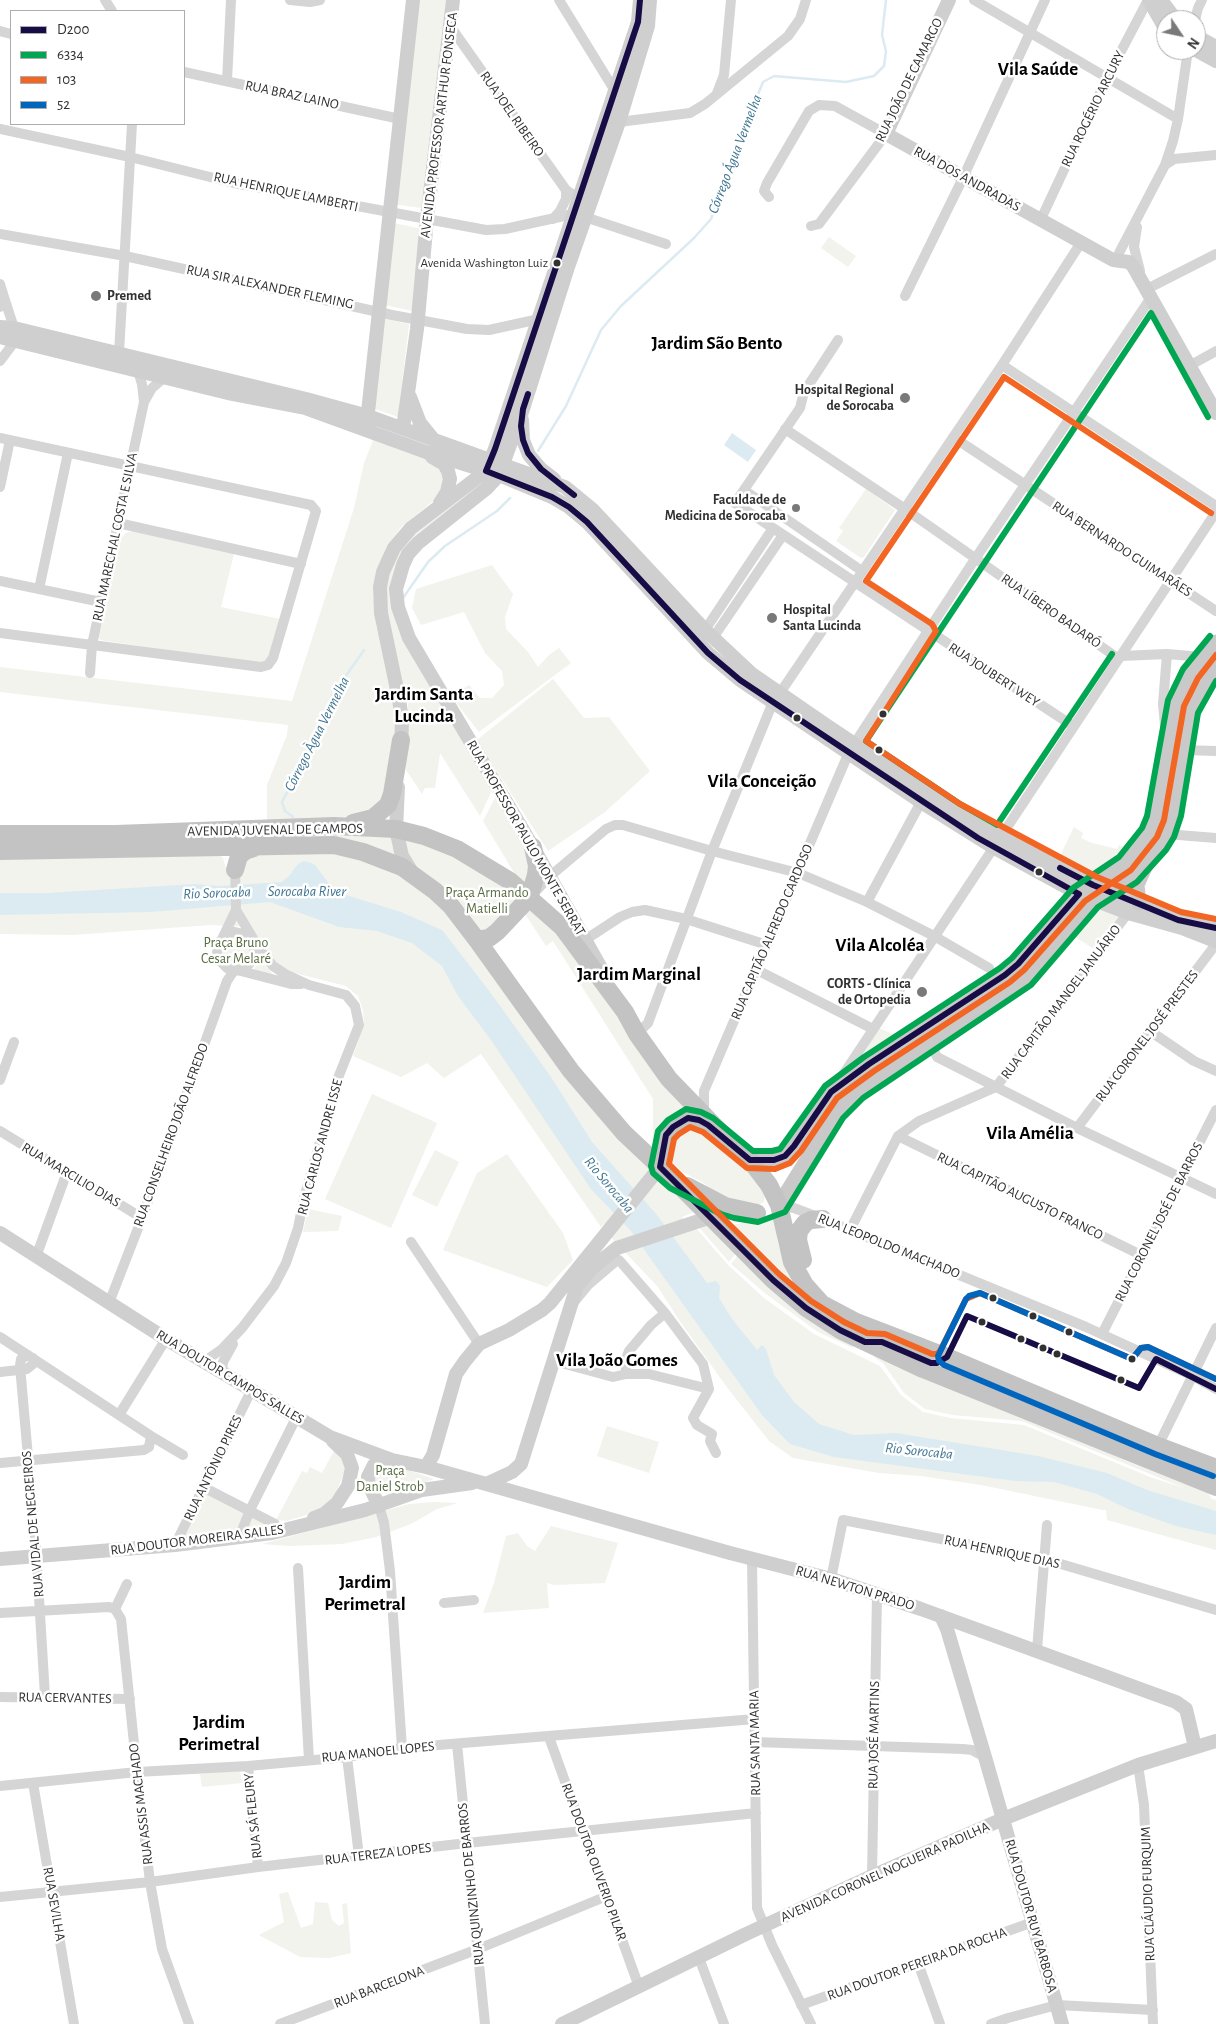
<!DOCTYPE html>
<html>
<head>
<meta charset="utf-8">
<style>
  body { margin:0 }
  #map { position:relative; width:1216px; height:2024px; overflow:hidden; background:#fff; font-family:"Alegreya Sans",sans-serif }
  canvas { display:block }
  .legend { position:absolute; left:10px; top:10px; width:175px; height:115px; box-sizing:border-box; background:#fff; border:1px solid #adadad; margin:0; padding:6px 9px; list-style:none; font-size:15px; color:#313131 }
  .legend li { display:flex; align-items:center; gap:10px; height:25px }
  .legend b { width:25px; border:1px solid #adadad }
  .north { position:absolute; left:1156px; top:10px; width:50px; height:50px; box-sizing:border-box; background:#fff; border:1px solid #adadad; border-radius:50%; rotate:124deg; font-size:14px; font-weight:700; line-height:20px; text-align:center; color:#313131 }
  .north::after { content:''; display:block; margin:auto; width:18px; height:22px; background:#797979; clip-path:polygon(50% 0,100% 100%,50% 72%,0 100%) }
</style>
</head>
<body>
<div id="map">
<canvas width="1216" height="2024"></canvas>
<ul class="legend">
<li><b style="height:6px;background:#170c46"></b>D200</li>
<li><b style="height:6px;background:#00a651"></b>6334</li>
<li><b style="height:6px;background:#f26522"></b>103</li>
<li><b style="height:6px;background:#0065bd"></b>52</li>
</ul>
<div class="north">N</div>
</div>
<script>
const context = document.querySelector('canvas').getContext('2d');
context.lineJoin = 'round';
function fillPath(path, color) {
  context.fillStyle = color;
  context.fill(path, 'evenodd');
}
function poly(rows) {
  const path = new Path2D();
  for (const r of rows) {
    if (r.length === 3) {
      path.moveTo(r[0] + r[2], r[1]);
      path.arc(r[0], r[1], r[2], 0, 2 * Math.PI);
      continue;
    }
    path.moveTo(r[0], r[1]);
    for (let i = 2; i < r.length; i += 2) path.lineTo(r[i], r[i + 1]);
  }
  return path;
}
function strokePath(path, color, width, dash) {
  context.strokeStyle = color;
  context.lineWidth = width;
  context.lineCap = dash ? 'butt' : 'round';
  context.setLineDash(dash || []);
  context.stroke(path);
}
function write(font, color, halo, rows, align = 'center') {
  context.font = font + ' "Alegreya Sans",sans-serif';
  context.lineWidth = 5;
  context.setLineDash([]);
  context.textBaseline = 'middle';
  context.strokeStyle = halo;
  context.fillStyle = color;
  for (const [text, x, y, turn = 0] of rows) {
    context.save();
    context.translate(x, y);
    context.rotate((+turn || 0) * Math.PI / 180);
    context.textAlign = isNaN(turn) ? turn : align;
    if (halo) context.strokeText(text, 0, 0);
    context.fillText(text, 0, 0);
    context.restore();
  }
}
fillPath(poly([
  [417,0,446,0,422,208,392,204],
  [394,223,422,229,412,311,385,305],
  [829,237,856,256,848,267,821,248],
  [386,319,409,324,398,417,373,408,383,322],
  [373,440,418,455,436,466,442,473,444,480,442,494,401,527,387,547,377,571,373,593,376,625,395,693,396,728,385,796,373,811,360,817,267,822,267,785,287,735,288,725,0,692,0,667,292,701,354,508,364,463],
  [484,476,488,479,415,539,393,608,397,626,416,663,493,788,480,816,440,753,435,788,425,788,422,794,406,770,408,703,394,653,384,594,392,561,401,544],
  [866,489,895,510,864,557,861,558,836,541,843,531,839,528],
  [133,531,234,554,221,607,280,619,269,659,261,664,100,640,99,637,121,538,126,533],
  [492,565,513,594,505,617,506,629,528,652,538,667,549,655,559,648,571,663,479,732,451,696,469,685,480,698,492,698,504,685,502,671,485,653,464,612,421,625,412,608,416,589],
  [553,679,584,718,609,717,650,771,605,812,548,851,477,740],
  [497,794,532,857,526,885,516,876,483,821],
  [1074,827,1083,833,1081,838,1092,843,1117,849,1119,845,1128,848,1111,865,1093,877,1059,858],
  [387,833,392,839,399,859,253,838,257,836],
  [402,838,445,851,519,897,492,932,479,933,418,873,408,857],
  [337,851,384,863,440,904,694,1212,682,1217,691,1230,696,1228,728,1265,764,1298,814,1334,880,1366,901,1395,923,1412,950,1418,1024,1425,1150,1477,1184,1488,1022,1421,953,1415,925,1409,904,1393,883,1363,874,1357,875,1354,1129,1462,1208,1493,1212,1499,1216,1500,1216,1550,1107,1520,1106,1510,1103,1510,981,1485,921,1476,879,1473,793,1458,769,1441,726,1386,679,1320,658,1287,603,1229,605,1223,601,1227,481,1054,444,1078,427,1063,401,1077,353,1056,364,1025,363,1010,358,996,346,986,291,972,284,968,271,958,251,927,210,925,73,935,0,934,0,855,219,854,223,858,226,869,245,869,245,860,251,854],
  [1094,905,1121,916,1097,951,1069,933],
  [529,910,553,923,691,1110,681,1111,665,1122,653,1144,653,1099,553,941,546,946,525,914],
  [236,951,15],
  [259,959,272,973,271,974,254,970],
  [879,1028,898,1036,857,1065],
  [372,1094,437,1123,391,1228,325,1199],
  [688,1126,708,1132,731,1152,760,1183,765,1194,764,1202,753,1208,728,1203,702,1182,682,1172,670,1158,672,1137],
  [435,1150,459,1162,437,1207,412,1195],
  [507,1154,563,1233,573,1260,547,1287,443,1250,477,1173],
  [308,1209,342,1216,338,1231,303,1232],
  [775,1216,778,1244,789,1275,809,1299,835,1317,874,1335,869,1338,854,1334,803,1301,733,1225],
  [706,1223,737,1252,729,1262,697,1225],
  [739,1254,810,1321,853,1346,853,1348,818,1332,766,1294,731,1264],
  [607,1426,659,1442,649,1473,597,1456],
  [335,1449,342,1458,345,1470,336,1493,327,1503,315,1512,287,1521,276,1520,302,1471,307,1473,310,1467,322,1473],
  [390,1464,434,1479,390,1495,383,1493,377,1490,375,1474,381,1466],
  [206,1493,273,1528,184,1539],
  [434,1502,458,1503,437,1509,411,1524,376,1537,342,1544,289,1546,262,1544,409,1504],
  [551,1526,618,1543,605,1583,554,1585,547,1583,549,1608,483,1613,494,1583,506,1536,518,1533,527,1546,535,1551],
  [240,1770,242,1783,202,1787,200,1774],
  [288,1892,301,1928,313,1924,315,1902,328,1903,332,1920,339,1926,344,1923,342,1904,347,1903,351,1953,329,1958,300,1957,259,1935,284,1922,279,1894]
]), '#f1f3ec');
fillPath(poly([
  [732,433,756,450,748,462,724,445],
  [304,861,314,864,330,885,346,895,401,912,442,930,490,992,551,1077,592,1142,657,1215,707,1283,716,1281,720,1286,719,1298,732,1319,757,1350,762,1345,766,1349,774,1375,794,1402,819,1424,854,1435,896,1433,1038,1456,1107,1473,1147,1490,1216,1511,1216,1535,1176,1526,1128,1509,1097,1494,1054,1482,1015,1481,834,1457,790,1444,762,1415,631,1231,591,1189,491,1040,458,996,442,966,412,943,377,931,339,927,270,902,151,912,0,915,0,893,48,893,195,884,218,886,268,883,282,882,289,876,298,864]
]), '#dcebf2');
strokePath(poly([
  [538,451,566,406,601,330,621,306,694,238,711,219,740,139,763,82,774,76,846,82,874,76,884,66,886,51,882,35,886,0],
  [403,598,428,562,445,546,497,511,510,498],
  [293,817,285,811,282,802,316,737,333,694,364,650]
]), '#dcebf2', 2.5);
strokePath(poly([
  [105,0,112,11],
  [290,0,310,2,320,0],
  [559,0,615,91],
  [974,0,1178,119],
  [1195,20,1198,8,1202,0],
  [450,26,566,190,578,198],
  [0,31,11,34],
  [184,72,400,119],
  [227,81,231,0],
  [717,93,724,75,731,0],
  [619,122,690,113,705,104,788,36,800,19,806,0],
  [0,129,130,157,234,183,486,230,505,229,573,214],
  [1165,165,1174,159,1216,155],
  [769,197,764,191,767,183,809,111,819,105,835,106,886,134,819,224,811,226],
  [585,217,666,244],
  [553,219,560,211,566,199,566,190],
  [1041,219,1107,78,1148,0],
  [1137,227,1134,247,1140,271],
  [0,234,125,256,392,315,467,329,489,330,539,319],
  [1119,253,1165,165,1173,141,1178,119,1188,50],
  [0,284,4,297,0,307],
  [1147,289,1216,254],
  [905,296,961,182,1045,0],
  [838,340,804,392,800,408,735,503,1073,726],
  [119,353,132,124],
  [0,361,15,341,14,328,4,297],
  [1002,365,1216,506],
  [1189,366,1216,351],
  [138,371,142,384,144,402,152,388,164,378],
  [785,429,905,509,1119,659],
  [953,437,1216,611],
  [0,438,311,505,316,511,273,658,268,665,261,667,0,633],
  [0,487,10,440],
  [744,490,862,571],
  [118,523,301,564],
  [0,581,101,602],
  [39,589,68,453],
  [705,630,773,528],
  [713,638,783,535],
  [1121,656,1167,654,1202,657],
  [90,673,92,645,144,402],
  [780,693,1002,365,1082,241],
  [1166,736,1163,704,1167,654],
  [1183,750,1216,751],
  [1166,834,1216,838],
  [534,893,549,877,606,829,615,825,623,825,712,851,798,873,867,902,934,936,989,968],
  [867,902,921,802],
  [223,937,236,910],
  [585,940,620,917,632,912,645,910,686,919,767,945],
  [757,970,873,1029],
  [1150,1031,1194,1061,1216,1071],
  [637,1034,648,1023,712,851,773,702],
  [934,1039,932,1046,937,1057,1077,1128,1216,1194],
  [0,1080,14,1042],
  [837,1084,1216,512],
  [704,1114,704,1091,849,752,975,559,1152,296],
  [1077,1128,1216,944],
  [0,1131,142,1218],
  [898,1136,1143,1256],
  [779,1205,794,1208,823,1219,1086,1327,1193,1376,1216,1389],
  [850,1230,898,1136,919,1121,996,1087,1128,913],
  [411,1242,479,1344],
  [36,1257,67,1172],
  [574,1302,588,1285,615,1262,619,1260,665,1313,703,1364,709,1389],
  [109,1303,142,1218,227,981,233,972,237,970,246,968,254,958,254,945,252,940,247,935,235,932,229,933,220,941,217,952,218,959,227,968,233,970,237,970,291,984,301,984],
  [1102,1334,1216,1110],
  [0,1337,151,1436,149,1447,144,1450,0,1463],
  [28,1355,21,1359,20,1366,36,1548,45,1696],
  [205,1361,222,1349,242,1328,274,1286,286,1263,298,1228,304,1198,338,1078,359,1025,355,1006,346,995,309,985,285,974,273,966,260,950,236,910,235,867],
  [554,1361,613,1377,626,1374,649,1374,709,1389],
  [0,1372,27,1369,33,1364,33,1358],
  [222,1372,223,1362,233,1344],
  [626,1374,626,1359,629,1351,651,1325,665,1313],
  [709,1389,693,1418,697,1425,712,1434,710,1441,716,1453],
  [119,1415,166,1339],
  [151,1436,183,1455],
  [1158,1446,1216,1328],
  [203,1487,275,1524,277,1530,272,1533],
  [379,1506,384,1523,390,1571,402,1748],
  [239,1538,250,1510,296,1418],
  [175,1545,251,1391],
  [752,1559,757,1908,772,1945,811,2024],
  [298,1568,309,1760],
  [831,1579,843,1520,1044,1559,1216,1610],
  [444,1603,474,1600],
  [115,1609,121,1619,137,1772,150,1882,162,1949,189,2024],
  [115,1609,127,1584],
  [0,1613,109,1607,115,1609],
  [1037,1650,1047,1525],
  [0,1697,130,1699],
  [549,1737,639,1987],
  [755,1742,963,1749,972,1750,985,1757],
  [457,1744,485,2024],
  [347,1757,359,1856],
  [1138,1765,1144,1805,1153,2024],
  [248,1766,258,1867],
  [33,1783,74,2024],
  [0,1786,137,1772,248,1766,347,1757,402,1748,755,1719],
  [872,1876,877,1594],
  [0,1897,150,1882,258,1867,467,1843,756,1813],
  [699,1958,724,2024],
  [918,1963,940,2024],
  [801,2005,1033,1922],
  [280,2024,478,1949,607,1896],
  [991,2024,1008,2018,1057,2005,1153,2010]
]), '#d5d5d5', 10);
strokePath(poly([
  [949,0,886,134,1113,260,1129,262,1133,266,1216,413],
  [1149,0,1166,30],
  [1161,0,1176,20],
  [1196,36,1216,47],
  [1196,50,1216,61],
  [0,327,14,328,306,399,368,416,565,487,593,510,705,630,752,674,826,725,955,811,1009,841,1093,885,1178,920,1216,928],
  [0,337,232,394,305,408,426,452,499,475,552,497,569,507,587,522,708,653,740,680,921,802,993,847,1079,894,1128,913,1182,928,1215,941],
  [410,397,420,423,433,439],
  [522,420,523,440,529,455,541,469,554,479],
  [370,424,368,412,413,0],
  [403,428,417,329,427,219,453,0],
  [432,457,444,464,448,471,450,479,447,492,440,503],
  [401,751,402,720,399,699,381,613,380,587,383,572,394,548,411,528,486,471,495,449,638,22,640,0],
  [398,787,396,829,402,856,413,874],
  [602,970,533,847,409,638,398,607,396,589,403,565,408,554,418,543,487,488,499,475,523,409,568,267,619,122,648,26,650,0],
  [0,1233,166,1339,330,1437,392,1460,426,1467,730,1553,831,1579,921,1609,1176,1702,1186,1709,1195,1747],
  [426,1467,433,1455,456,1374,465,1361,479,1344,509,1330,542,1310,550,1303,660,1167],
  [486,1484,512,1472,521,1464,577,1286,592,1268,617,1248,711,1217],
  [379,1506,369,1485,368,1477,374,1465,379,1461,391,1460],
  [314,1518,324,1514,337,1503,348,1486,352,1468,347,1454,333,1441],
  [0,1559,175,1545,272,1533,365,1510,422,1490,472,1483],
  [941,1616,947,1629,985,1757,1062,2024],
  [562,2024,746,1934,872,1876,1003,1819,1138,1765,1216,1741]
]), '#cfcfcf', 14);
strokePath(poly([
  [1139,903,1137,885,1146,865],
  [750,1160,774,1160,788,1154,831,1092,869,1064,1005,975,1018,964,1079,894,1103,879,1125,863,1136,852,1150,832,1155,818,1176,703,1190,674,1202,657,1216,642],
  [779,1205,836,1113,857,1091,1025,978,1092,900,1132,875,1159,845,1166,834,1172,815,1190,710,1204,682,1216,667]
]), '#c9c9c9', 15);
strokePath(poly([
  [353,823,373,818,388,805,392,794,401,740],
  [0,834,116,834,334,826,396,829,424,836,457,849,510,881,562,927,625,1012,637,1034,669,1079,730,1142,750,1160,769,1185,779,1205,792,1262,805,1285,822,1304,856,1322,947,1357,1158,1446,1216,1468],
  [0,851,334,845,363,852,402,867,435,891,451,906,477,940,571,1071,624,1133,675,1181,773,1280,806,1308,840,1330,923,1369,1216,1487],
  [235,870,239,856,245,851,254,848],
  [477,940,489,938,497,932,529,898,536,875,537,866,533,847],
  [660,1167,662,1150,666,1135,673,1127,688,1118,699,1120,712,1128],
  [687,1186,725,1206,757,1213],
  [803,1260,798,1240,799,1231,805,1223,811,1220,823,1219]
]), '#c3c3c3', 18);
strokePath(poly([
  [640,0,638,22,495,449,486,471,552,497,569,507,587,522,708,653,740,680,978,838,1079,894,1018,964,1005,975,869,1064,831,1092,794,1146,785,1156,774,1160,750,1160,708,1125,699,1120,688,1118,673,1127,666,1135,660,1167,773,1280,806,1308,840,1330,865,1342,882,1342,931,1363,937,1363,947,1357,967,1316,1139,1388,1156,1359,1216,1389],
  [528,394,523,409,521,426,523,440,528,453,541,469,574,495],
  [1060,868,1093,885,1178,920,1216,928]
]), '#170c46', 6);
strokePath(poly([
  [1210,636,1183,669,1168,700,1147,816,1142,828,1119,857,1073,888,1012,958,1000,968,864,1057,825,1086,780,1149,772,1151,753,1151,713,1118,701,1112,686,1109,668,1120,658,1131,651,1166,653,1173,670,1188,721,1214,734,1218,758,1222,785,1212,843,1118,863,1098,1031,985,1098,907,1137,882,1166,850,1174,837,1181,816,1198,713,1216,681],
  [1112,654,997,825,960,804,866,741,1151,313,1208,417]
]), '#00a651', 6);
strokePath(poly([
  [1211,513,1004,377,866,581,932,624,936,631,866,741,960,804,1097,877,1181,912,1216,919],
  [1216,655,1198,678,1184,706,1164,820,1157,837,1131,870,1085,901,1024,970,1010,982,874,1071,837,1098,801,1151,790,1163,775,1169,747,1168,703,1132,690,1127,679,1134,674,1139,669,1164,779,1274,811,1301,844,1322,867,1333,885,1334,932,1354,937,1354,940,1351,966,1299,980,1293,1132,1359,1141,1348,1148,1347,1216,1379]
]), '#f26522', 6);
strokePath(poly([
  [1213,1476,1155,1454,944,1365,939,1361,938,1356,966,1299,969,1296,980,1293,1132,1359,1141,1348,1148,1347,1216,1379]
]), '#0065bd', 6);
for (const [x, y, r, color] of [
  [557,263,4.5,"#313131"],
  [96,296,6,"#797979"],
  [905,398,6,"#797979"],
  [796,508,5,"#797979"],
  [772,618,6,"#797979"],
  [883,714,4.5,"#313131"],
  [797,718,4.5,"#313131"],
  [879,750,4.5,"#313131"],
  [1039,872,4.5,"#313131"],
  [922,992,6,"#797979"],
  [993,1298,4.5,"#313131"],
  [1033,1316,4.5,"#313131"],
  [982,1322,4.5,"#313131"],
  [1069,1332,4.5,"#313131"],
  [1021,1339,4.5,"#313131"],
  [1043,1348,4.5,"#313131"],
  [1057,1354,4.5,"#313131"],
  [1132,1359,4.5,"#313131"],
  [1121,1380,4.5,"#313131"]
]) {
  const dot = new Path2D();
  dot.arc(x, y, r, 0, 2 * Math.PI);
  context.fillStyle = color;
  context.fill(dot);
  strokePath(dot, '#fff', 2);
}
write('13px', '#313131', '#fff', [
  ["Avenida Washington Luiz",548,263]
], 'right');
write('14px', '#313131', '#fff', [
  ["RUA JOÃO DE CAMARGO",909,80,-64],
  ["RUA BRAZ LAINO",292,95,12],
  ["RUA ROGÉRIO ARCURY",1093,109,-64],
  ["RUA JOEL RIBEIRO",512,114,55],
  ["AVENIDA PROFESSOR ARTHUR FONSECA",439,125,-83],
  ["RUA DOS ANDRADAS",967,179,29],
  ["RUA HENRIQUE LAMBERTI",286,192,12],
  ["RUA SIR ALEXANDER FLEMING",270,287,12],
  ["RUA MARECHAL COSTA E SILVA",115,537,-78],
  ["RUA BERNARDO GUIMARÃES",1122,549,33],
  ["RUA LÍBERO BADARÓ",1051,611,35],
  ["RUA JOUBERT WEY",994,675,33],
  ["AVENIDA JUVENAL DE CAMPOS",275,830,-1],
  ["RUA PROFESSOR PAULO MONTE SERRAT",526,838,60],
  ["RUA CAPITÃO ALFREDO CARDOSO",772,932,-67],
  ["RUA CAPITÃO MANOEL JANUÁRIO",1061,1002,-53],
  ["RUA CORONEL JOSÉ PRESTES",1147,1036,-53],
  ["RUA CONSELHEIRO JOÃO ALFREDO",171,1135,-70],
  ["RUA CARLOS ANDRE ISSE",320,1147,-75],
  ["RUA MARCILIO DIAS",71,1175,31],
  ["RUA CAPITÃO AUGUSTO FRANCO",1020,1196,26],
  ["RUA CORONEL JOSÉ DE BARROS",1159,1222,-63],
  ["RUA LEOPOLDO MACHADO",889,1246,22],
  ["RUA DOUTOR CAMPOS SALLES",230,1377,31],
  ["RUA ANTÔNIO PIRES",213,1468,-64],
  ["RUA VIDAL DE NEGREIROS",33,1524,-95],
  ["RUA DOUTOR MOREIRA SALLES",197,1540,-7],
  ["RUA HENRIQUE DIAS",1002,1552,12],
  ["RUA NEWTON PRADO",855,1588,17],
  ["RUA CERVANTES",65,1698,1],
  ["RUA JOSÉ MARTINS",874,1735,-89],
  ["RUA SANTA MARIA",755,1743,-91],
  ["RUA MANOEL LOPES",378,1752,-6],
  ["RUA ASSIS MACHADO",141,1804,-97],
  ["RUA SÁ FLEURY",253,1816,-96],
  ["RUA TEREZA LOPES",378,1854,-7],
  ["RUA DOUTOR OLIVERIO PILAR",594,1862,70],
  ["AVENIDA CORONEL NOGUEIRA PADILHA",885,1872,-24],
  ["RUA QUINZINHO DE BARROS",471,1884,-96],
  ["RUA CLÁUDIO FURQUIM",1148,1894,-92],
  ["RUA SEVILHA",54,1904,80],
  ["RUA DOUTOR RUY BARBOSA",1031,1916,74],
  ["RUA DOUTOR PEREIRA DA ROCHA",917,1964,-20],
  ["RUA BARCELONA",379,1987,-21]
]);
write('bold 14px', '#313131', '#fff', [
  ["Premed",107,296,"left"],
  ["Hospital Regional",894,390],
  ["de Sorocaba",894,406],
  ["Faculdade de",786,500],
  ["Medicina de Sorocaba",786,516],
  ["Hospital",783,610,"left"],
  ["Santa Lucinda",783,626,"left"],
  ["CORTS - Clínica",911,984],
  ["de Ortopedia",911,1000]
], 'right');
write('14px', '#566c3f', '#fff', [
  ["Praça Armando",487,893],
  ["Matielli",487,909],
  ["Praça Bruno",236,943],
  ["Cesar Melaré",236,959],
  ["Praça",390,1471],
  ["Daniel Strob",390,1487]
]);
write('italic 15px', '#407692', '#fff', [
  ["Córrego Água Vermelha",735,154,-69],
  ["Córrego Àgua Vermelha",317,734,-63],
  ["Sorocaba River",307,891],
  ["Rio Sorocaba",217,893,-2],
  ["Rio Sorocaba",609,1185,50],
  ["Rio Sorocaba",919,1451,6]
]);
write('bold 19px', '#000', '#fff', [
  ["Vila Saúde",1038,69],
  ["Jardim São Bento",717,343],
  ["Jardim Santa",424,694],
  ["Lucinda",424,716],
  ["Vila Conceição",762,781],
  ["Vila Alcoléa",880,945],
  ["Jardim Marginal",639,974],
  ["Vila Amélia",1030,1133],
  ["Vila João Gomes",617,1360],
  ["Jardim",365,1582],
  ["Perimetral",365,1604],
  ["Jardim",219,1722],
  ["Perimetral",219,1744]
]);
</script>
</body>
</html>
